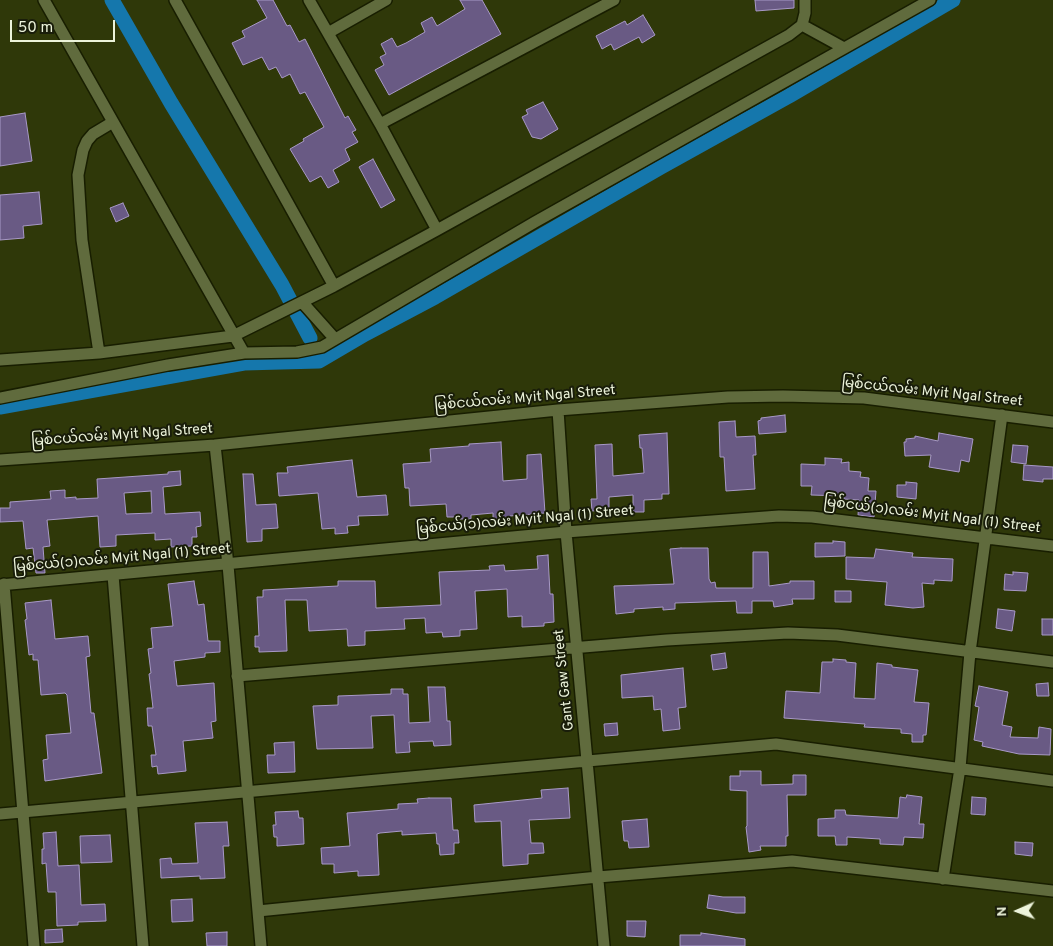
<!DOCTYPE html>
<html>
<head>
<meta charset="utf-8">
<style>
  body { margin:0 }
  #map { position:relative; width:1053px; height:946px; overflow:hidden; background:#2f3809; font-family:Overpass,sans-serif }
  canvas { display:block }
  .north { position:absolute; left:993px; top:886px; width:50px; height:50px; -webkit-text-stroke:4px #191d0a; paint-order:stroke; rotate:268deg; font-size:14px; font-weight:700; line-height:20px; text-align:center; color:#ecf3da }
  .north::after { content:''; display:block; margin:auto; width:18px; height:22px; background:#ecf3da; clip-path:polygon(50% 0,100% 100%,50% 72%,0 100%) }
  .scale { position:absolute; left:10px; top:20px; width:105px; height:22px; box-sizing:border-box; border:2px solid #ecf3da; border-top:0; padding-left:6px; font-size:15px; line-height:18px; white-space:nowrap; color:#ecf3da; -webkit-text-stroke:4px #191d0a; paint-order:stroke }
</style>
</head>
<body>
<div id="map">
<canvas width="1053" height="946"></canvas>
<div class="north">N</div>
<div class="scale">50 m</div>
</div>
<script>
const context = document.querySelector('canvas').getContext('2d');
context.lineJoin = 'round';
function poly(rows) {
  const path = new Path2D();
  for (const r of rows) {
    path.moveTo(r[0], r[1]);
    for (let i = 2; i < r.length; i += 2) path.lineTo(r[i], r[i + 1]);
  }
  return path;
}
function strokePath(path, color, width, dash) {
  context.strokeStyle = color;
  context.lineWidth = width;
  context.lineCap = dash ? 'butt' : 'round';
  context.setLineDash(dash || []);
  context.stroke(path);
}
function fillPath(path, color) {
  context.fillStyle = color;
  context.fill(path, 'evenodd');
}
function write(font, color, halo, rows, align = 'center') {
  context.font = font + ' Overpass,"Noto Sans Myanmar",sans-serif';
  context.lineWidth = 4;
  context.setLineDash([]);
  context.textBaseline = 'middle';
  context.strokeStyle = halo;
  context.fillStyle = color;
  for (const [text, x, y, turn = 0] of rows) {
    context.save();
    context.translate(x, y);
    context.rotate((+turn || 0) * Math.PI / 180);
    context.textAlign = isNaN(turn) ? turn : align;
    if (halo) context.strokeText(text, 0, 0);
    context.fillText(text, 0, 0);
    context.restore();
  }
}
strokePath(poly([
  [112,0,171,103,282,285,310,338],
  [0,407,244,363,319,361,365,334,435,297,661,167,789,96,953,0]
]), '#1577ac', 15);
const building = poly([
  [257,0,273,0,287,26,290,25,299,42,305,39,345,118,348,116,356,130,352,132,358,142,345,149,350,160,333,170,339,182,328,188,321,176,310,182,290,149,304,141,303,139,324,127,305,92,300,94,290,74,282,78,276,67,269,70,262,57,243,65,232,43,245,37,242,31,267,18,257,0],
  [460,0,482,0,501,34,389,95,375,70,384,65,380,57,386,54,381,44,392,38,397,47,406,43,425,32,421,23,432,17,437,26,465,9,460,0],
  [755,0,794,0,794,8,756,11,755,0],
  [643,15,655,35,642,43,639,37,614,50,611,44,602,49,596,36,625,21,627,25,643,15],
  [543,102,558,129,541,139,532,137,522,117,528,114,526,110,543,102],
  [25,113,32,161,0,166,0,117,25,113],
  [373,159,395,200,381,208,359,167,373,159],
  [39,192,42,224,23,226,24,238,0,240,0,195,39,192],
  [123,203,129,216,116,222,110,208,123,203],
  [785,415,786,432,759,434,758,421,761,420,761,418,785,415],
  [735,421,736,437,755,436,756,455,753,455,755,489,726,491,724,457,720,457,719,422,735,421],
  [667,433,669,494,662,494,662,499,644,500,644,512,633,512,633,495,609,497,609,510,592,511,591,499,597,499,595,445,612,444,613,476,644,473,642,448,640,448,639,435,667,433],
  [939,433,973,439,969,462,961,460,959,472,929,467,931,455,905,456,904,442,906,442,906,439,915,438,915,436,938,441,939,433],
  [501,442,503,481,527,479,527,455,541,454,545,513,510,516,510,518,493,519,493,513,471,515,471,519,457,519,457,517,447,517,446,504,410,506,409,488,405,488,403,464,431,462,430,449,469,446,469,444,501,442],
  [1013,445,1028,446,1026,464,1011,462,1013,445],
  [825,458,842,459,841,463,849,462,849,471,861,472,860,477,869,478,868,491,876,491,874,517,858,515,859,500,844,499,844,496,811,495,812,486,801,486,801,464,825,465,825,458],
  [352,460,357,497,386,495,388,515,358,516,359,525,347,526,348,533,335,534,335,528,322,529,318,493,279,496,277,473,288,473,287,467,352,460],
  [1024,465,1053,467,1053,479,1043,479,1043,482,1023,480,1024,465],
  [180,471,181,485,163,487,165,514,200,512,201,526,196,527,197,537,192,537,192,546,171,547,171,539,155,540,155,533,116,535,116,546,100,547,98,516,47,520,50,546,43,547,45,573,36,573,33,548,26,549,23,521,0,522,0,508,10,508,10,502,51,499,50,491,65,490,65,498,76,497,76,499,98,498,97,479,168,474,168,472,180,471],
  [151,491,152,513,126,514,124,493,151,491],
  [243,474,253,474,256,505,276,504,278,528,262,529,262,541,247,542,243,474],
  [906,482,917,483,916,499,897,497,897,485,906,485,906,482],
  [833,541,845,542,845,556,815,557,815,543,833,543,833,541],
  [681,548,708,548,709,579,711,583,715,582,716,588,753,588,753,552,768,552,769,586,790,583,790,581,814,581,814,599,792,599,793,604,774,607,773,601,752,601,752,613,737,613,736,601,675,603,675,609,663,610,663,607,634,609,634,612,616,614,614,586,674,584,670,549,681,548],
  [876,549,913,553,912,557,953,559,952,581,934,580,934,584,922,583,924,607,913,608,885,605,887,582,846,579,846,557,874,558,876,549],
  [548,555,550,594,553,594,554,622,544,623,544,626,522,627,522,616,508,617,507,589,475,591,477,629,460,630,460,636,443,637,442,632,426,633,425,618,404,619,405,629,365,631,365,645,348,646,347,629,309,631,307,600,285,600,287,651,259,652,259,647,255,647,255,636,259,636,257,597,263,597,263,590,338,586,338,581,375,581,376,608,441,605,439,572,490,570,489,566,504,565,505,571,538,569,537,556,548,555],
  [1013,572,1028,573,1026,591,1004,590,1005,574,1013,575,1013,572],
  [194,581,198,605,204,604,208,641,220,641,220,652,205,653,205,657,174,661,177,686,214,683,216,721,211,722,213,738,183,741,186,771,158,774,157,766,152,767,151,755,156,755,152,726,148,726,147,708,153,708,149,674,151,673,148,649,153,648,151,628,173,626,168,584,194,581],
  [835,591,851,591,851,602,835,602,835,591],
  [51,600,55,639,88,636,90,656,86,657,91,713,94,713,102,773,45,781,43,760,48,759,46,735,71,733,67,695,65,693,41,695,38,660,33,660,33,654,29,655,25,620,27,619,25,603,51,600],
  [998,609,1015,611,1012,631,996,628,998,609],
  [1042,619,1053,619,1053,635,1042,635,1042,619],
  [725,653,727,668,713,670,711,655,725,653],
  [833,659,846,660,846,662,856,663,854,698,875,699,877,663,892,665,892,667,918,670,914,702,929,703,926,735,923,735,923,742,912,742,912,734,901,733,901,729,864,727,865,724,784,718,786,691,820,693,822,662,833,662,833,659],
  [683,668,686,707,678,708,680,729,663,731,661,709,654,710,653,696,622,698,621,675,683,668],
  [1048,683,1049,696,1037,696,1036,684,1048,683],
  [979,686,1008,692,1002,725,1012,727,1010,737,1038,738,1039,727,1051,729,1050,755,1019,754,982,746,983,742,974,740,979,707,975,706,979,686],
  [428,687,445,687,447,721,450,721,451,745,434,746,433,741,409,742,410,752,396,753,394,715,371,716,373,748,317,749,313,706,338,705,338,696,391,694,391,689,403,689,403,694,408,694,409,723,430,722,428,687],
  [617,723,618,735,605,736,604,724,617,723],
  [294,742,295,772,268,773,267,755,275,755,274,743,294,742],
  [740,771,761,771,761,785,793,784,793,775,806,775,806,795,787,795,788,836,786,836,786,846,760,846,761,850,749,852,746,827,747,826,747,791,730,790,730,776,740,776,740,771],
  [568,788,570,818,529,820,531,843,543,843,544,853,528,854,528,864,503,866,501,821,475,822,474,805,542,798,541,790,568,788],
  [907,795,922,797,919,824,924,824,923,838,904,837,903,845,880,844,880,839,847,837,847,845,836,845,835,836,818,836,818,819,835,818,835,810,845,810,846,815,898,818,900,797,906,798,907,795],
  [972,797,986,798,985,815,971,814,972,797],
  [429,798,451,798,453,830,458,830,459,843,454,843,454,854,440,855,439,844,437,844,436,833,402,835,402,831,380,833,377,834,379,875,358,876,358,871,334,873,334,864,322,864,321,848,350,846,347,813,398,809,398,804,418,803,417,799,429,798],
  [298,811,299,818,303,818,304,844,277,846,277,837,274,837,273,825,276,825,275,812,298,811],
  [647,819,649,847,629,848,628,841,624,841,622,821,647,819],
  [227,822,229,846,223,846,225,878,200,879,200,876,161,878,160,859,171,858,172,864,198,863,195,823,227,822],
  [56,832,58,866,79,865,81,905,105,904,106,921,78,922,78,925,57,926,56,892,48,892,46,863,42,864,42,849,44,849,43,833,56,832],
  [110,835,112,862,81,863,80,836,110,835],
  [1015,842,1033,843,1032,856,1015,854,1015,842],
  [709,895,723,897,745,897,745,913,736,913,707,908,709,895],
  [192,899,193,921,172,922,171,900,192,899],
  [627,921,646,921,645,937,627,936,627,921],
  [62,929,63,942,45,943,45,930,62,929],
  [227,932,227,946,207,946,206,933,227,932],
  [701,933,745,939,745,946,680,946,680,935,701,935,701,933]
]);
fillPath(building, '#695a84');
strokePath(building, '#a899c7', 1);
const minor = poly([
  [44,0,244,353],
  [175,0,334,286],
  [309,0,380,124,437,230],
  [802,25,844,48],
  [328,33,386,0],
  [380,124,614,0],
  [302,302,335,339],
  [99,353,82,240,78,175,83,150,87,141,93,134,113,122],
  [0,360,99,353,233,336,334,286,437,230,789,35,802,25,805,13,805,0],
  [0,398,168,365,244,353,297,352,322,347,535,222,930,0],
  [558,410,566,532,604,946],
  [215,445,228,565,261,946],
  [0,460,215,445,558,410,728,397,783,396,864,398,1053,422],
  [113,575,143,946],
  [4,584,34,946],
  [0,585,566,532,779,516,812,517,1053,546],
  [237,676,667,640,788,633,837,635,1053,662],
  [0,814,776,744,1053,781],
  [943,879,960,768,970,652,1002,415],
  [258,911,598,877,792,861,1053,891]
]);
strokePath(minor, '#181e00', 14);
strokePath(minor, '#606b3d', 11);
write('14px', '#ecf3da', '#191d0a', [
  ["မြစ်ငယ်လမ်း Myit Ngal Street",932,393,6],
  ["မြစ်ငယ်လမ်း Myit Ngal Street",525,399,-5],
  ["မြစ်ငယ်လမ်း Myit Ngal Street",122,436,-4],
  ["မြစ်ငယ်(၁)လမ်း Myit Ngal (1) Street",932,516,7],
  ["မြစ်ငယ်(၁)လမ်း Myit Ngal (1) Street",525,521,-5],
  ["မြစ်ငယ်(၁)လမ်း Myit Ngal (1) Street",122,559,-5],
  ["Gant Gaw Street",565,680,-96]
]);
</script>
</body>
</html>
